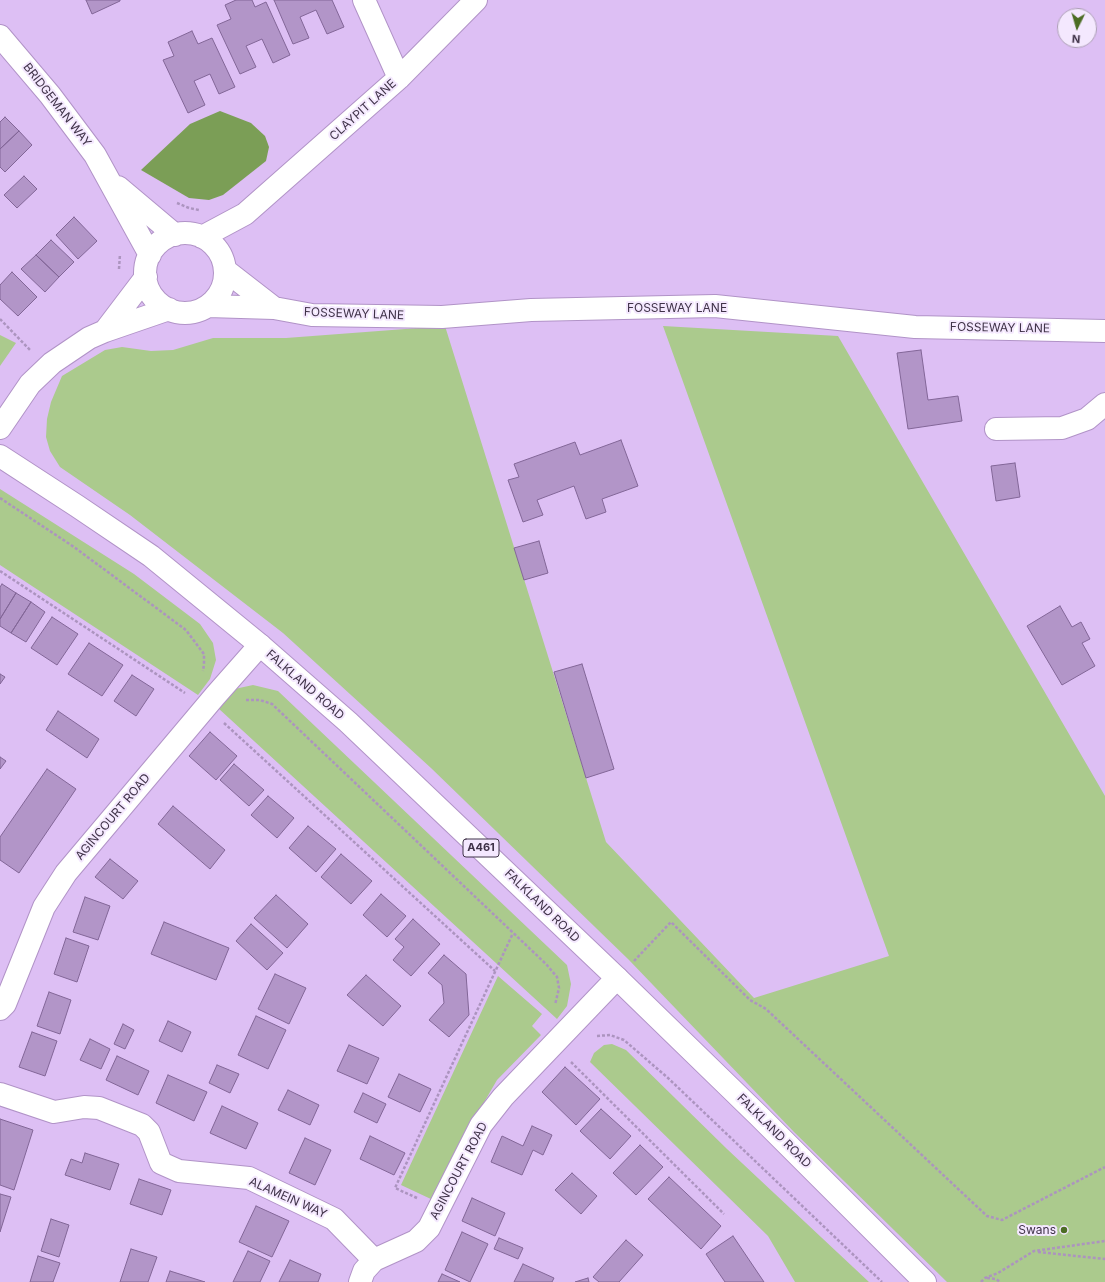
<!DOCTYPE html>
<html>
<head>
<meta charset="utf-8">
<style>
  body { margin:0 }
  #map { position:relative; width:1105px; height:1282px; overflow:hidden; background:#ddbff4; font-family:Inter,sans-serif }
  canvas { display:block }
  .north { position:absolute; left:1057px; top:8px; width:40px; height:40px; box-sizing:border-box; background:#f4e8fe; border:1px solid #ac9fb5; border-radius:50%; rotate:185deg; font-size:11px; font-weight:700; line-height:16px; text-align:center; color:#3f3248 }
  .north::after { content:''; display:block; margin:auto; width:14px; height:18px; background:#4c6d24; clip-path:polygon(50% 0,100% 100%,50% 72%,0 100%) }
</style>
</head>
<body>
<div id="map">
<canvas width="1105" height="1282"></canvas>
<div class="north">N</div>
</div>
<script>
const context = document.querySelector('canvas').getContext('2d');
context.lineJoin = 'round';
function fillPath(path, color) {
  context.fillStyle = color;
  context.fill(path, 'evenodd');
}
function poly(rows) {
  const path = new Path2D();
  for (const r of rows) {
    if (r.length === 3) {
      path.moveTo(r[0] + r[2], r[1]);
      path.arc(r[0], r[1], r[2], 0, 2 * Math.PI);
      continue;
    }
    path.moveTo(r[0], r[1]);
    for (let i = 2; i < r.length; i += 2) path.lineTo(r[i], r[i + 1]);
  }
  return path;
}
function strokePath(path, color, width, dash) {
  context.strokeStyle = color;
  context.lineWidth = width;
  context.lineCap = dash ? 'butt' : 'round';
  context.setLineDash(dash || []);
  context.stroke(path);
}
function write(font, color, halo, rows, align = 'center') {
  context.font = font + ' Inter,sans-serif';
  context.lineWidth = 4;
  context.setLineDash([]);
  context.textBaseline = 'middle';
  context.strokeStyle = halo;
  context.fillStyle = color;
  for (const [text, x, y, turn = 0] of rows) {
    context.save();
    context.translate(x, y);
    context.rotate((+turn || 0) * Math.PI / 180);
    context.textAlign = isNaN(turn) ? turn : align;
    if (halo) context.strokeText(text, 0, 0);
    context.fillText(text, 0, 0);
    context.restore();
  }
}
fillPath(poly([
  [445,326,606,842,754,998,889,956,663,326,838,336,1105,796,1105,1282,947,1282,794,1132,629,960,431,768,283,633,130,515,60,467,50,451,46,437,47,419,51,402,62,376,105,350,122,347,151,351,173,350,213,338,286,338],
  [0,335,16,343,0,366],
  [0,489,134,574,200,624,213,643,216,660,210,679,198,695,0,565],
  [253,685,278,691,567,965,571,984,567,1006,557,1019,218,708,230,690],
  [498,976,542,1014,532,1026,541,1035,497,1080,468,1130,433,1200,401,1185],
  [612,1044,626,1050,727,1149,869,1282,795,1282,768,1236,590,1062,594,1053,604,1045]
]), '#abca8d');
fillPath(poly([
  [220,111,251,123,265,136,269,147,266,161,223,195,209,200,189,198,141,170,190,124]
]), '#7b9e56');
const building = poly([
  [86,0,120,0,120,1,92,14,86,0],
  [236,0,252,0,255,7,266,2,290,55,273,63,262,39,246,46,256,67,240,74,217,25,231,19,225,5,236,0],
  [274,0,332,0,344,27,327,34,316,10,300,17,309,38,293,44,274,0],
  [192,31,198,44,212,38,235,87,219,94,210,74,194,81,205,105,188,113,163,60,174,56,168,42,192,31],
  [5,117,19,131,0,149,0,122,5,117],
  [19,131,32,145,5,172,0,167,0,149,19,131],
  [24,176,37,189,17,208,4,195,24,176],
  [74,217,97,241,78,259,56,235,74,217],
  [51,240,74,262,59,277,36,255,51,240],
  [36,255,59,277,45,292,21,269,36,255],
  [12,272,37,297,18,316,0,299,0,285,12,272],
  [921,350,928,400,958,396,962,421,908,429,897,353,921,350],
  [621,440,638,486,602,499,606,512,586,519,574,486,537,500,543,515,523,522,508,480,519,477,514,464,575,442,580,455,621,440],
  [1015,463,1020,497,996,501,991,466,1015,463],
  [539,541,548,573,524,580,514,548,539,541],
  [2,584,16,593,0,619,0,587,2,584],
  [16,593,31,602,11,633,0,626,0,619,16,593],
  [31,602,45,612,26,642,11,633,31,602],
  [1060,606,1072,627,1081,622,1090,639,1082,643,1095,666,1062,685,1027,626,1060,606],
  [52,617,78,634,57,665,31,648,52,617],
  [89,643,123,665,102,696,68,674,89,643],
  [582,664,614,769,586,778,554,672,582,664],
  [0,674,5,677,0,684,0,674],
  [132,675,154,689,136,716,114,701,132,675],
  [58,711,99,739,87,758,46,730,58,711],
  [210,732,237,756,216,780,189,756,210,732],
  [0,757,6,761,0,769,0,757],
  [234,764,264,790,249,806,220,780,234,764],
  [47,769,76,789,19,873,0,860,0,837,47,769],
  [268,796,294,818,277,838,251,815,268,796],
  [173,806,225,850,210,869,158,824,173,806],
  [308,826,336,849,316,872,289,848,308,826],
  [341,854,372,881,351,904,321,877,341,854],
  [110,859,138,881,123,899,95,877,110,859],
  [381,894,406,916,387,937,363,915,381,894],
  [276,895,308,924,287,948,254,918,276,895],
  [85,897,110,906,98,940,73,932,85,897],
  [413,919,440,944,411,976,393,960,404,947,395,939,413,919],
  [164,922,229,948,216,980,151,954,164,922],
  [251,924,283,953,267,970,236,941,251,924],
  [66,938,89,946,77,982,54,974,66,938],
  [444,955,466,974,469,1015,449,1037,429,1020,444,1003,442,985,428,973,444,955],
  [275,974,306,988,289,1024,258,1009,275,974],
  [366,975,401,1006,383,1026,347,995,366,975],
  [49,992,71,1000,60,1034,37,1026,49,992],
  [256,1016,286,1030,268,1069,238,1055,256,1016],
  [168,1021,191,1032,182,1052,159,1041,168,1021],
  [123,1024,134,1030,125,1049,114,1044,123,1024],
  [32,1032,57,1041,45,1076,19,1067,32,1032],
  [90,1039,110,1049,101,1069,80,1060,90,1039],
  [349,1045,379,1058,367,1084,337,1071,349,1045],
  [117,1056,149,1071,138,1095,106,1080,117,1056],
  [217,1065,239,1074,230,1093,209,1083,217,1065],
  [565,1067,600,1099,576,1125,542,1092,565,1067],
  [399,1074,431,1089,420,1112,388,1097,399,1074],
  [168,1075,207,1092,194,1121,156,1103,168,1075],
  [288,1090,319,1105,310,1125,278,1110,288,1090],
  [363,1093,386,1104,377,1123,354,1112,363,1093],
  [222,1106,258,1123,246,1149,210,1133,222,1106],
  [601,1109,631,1136,610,1159,580,1131,601,1109],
  [0,1119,33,1130,14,1190,0,1185,0,1119],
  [532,1126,552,1135,543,1155,533,1150,522,1175,491,1162,502,1136,523,1146,532,1126],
  [370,1136,405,1153,394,1175,360,1159,370,1136],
  [305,1138,331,1150,315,1185,289,1173,305,1138],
  [640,1145,663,1167,636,1195,613,1173,640,1145],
  [85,1153,119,1164,110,1190,65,1175,71,1159,82,1163,85,1153],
  [572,1173,597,1196,581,1214,555,1190,572,1173],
  [669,1177,721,1226,701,1249,648,1199,669,1177],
  [139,1179,171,1190,162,1215,130,1204,139,1179],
  [0,1194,11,1197,0,1232,0,1194],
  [472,1198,505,1213,495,1236,462,1221,472,1198],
  [256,1206,289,1221,272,1257,239,1242,256,1206],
  [51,1219,69,1225,59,1257,41,1251,51,1219],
  [462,1232,488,1244,470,1282,445,1270,462,1232],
  [733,1236,764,1282,725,1282,706,1254,733,1236],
  [499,1238,523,1248,518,1259,494,1249,499,1238],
  [626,1240,643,1255,619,1282,599,1282,593,1277,626,1240],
  [131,1249,157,1257,148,1282,120,1282,131,1249],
  [248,1251,270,1261,260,1282,233,1282,248,1251],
  [38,1256,60,1263,53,1282,30,1282,38,1256],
  [290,1260,321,1274,318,1282,279,1282,290,1260],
  [523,1264,554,1278,552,1282,514,1282,523,1264],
  [170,1271,205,1282,166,1282,170,1271],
  [442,1274,460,1282,438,1282,442,1274],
  [588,1278,589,1282,575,1282,588,1278]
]);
fillPath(building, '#b295c8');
strokePath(building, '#826697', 1);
const minor = poly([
  [364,0,399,78],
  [0,36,50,95,95,155,150,255],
  [118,187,175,235],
  [185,273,40],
  [202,237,245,214,399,78,476,0],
  [225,270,274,308],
  [208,306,274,308,312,315,442,317,531,310,715,306,915,327,1105,331],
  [105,331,146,277],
  [0,428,30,384,52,363,89,338,105,331,169,309],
  [996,429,1062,428,1087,419,1105,404],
  [0,1009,5,1004,44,907,66,873,215,696,260,645],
  [0,1094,54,1112,84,1107,99,1108,142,1125,149,1132,161,1163,179,1171,249,1178,334,1219,374,1260],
  [360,1282,364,1271,374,1260,416,1241,429,1228,481,1125,503,1097,617,978]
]);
const highway = poly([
  [0,456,77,506,151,556,260,645,348,722,617,978,758,1115,925,1282]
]);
strokePath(minor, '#b193c7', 24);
strokePath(highway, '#b193c7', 24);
strokePath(poly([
  [177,203,189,208,199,210],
  [119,269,120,254],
  [0,319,30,350],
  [0,498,74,547,186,630,204,654,204,664,203,671],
  [0,571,185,693],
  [246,700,260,700,272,704,546,964,557,977,559,988,555,1005],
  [224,723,495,971],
  [634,961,671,922,750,1000,766,1009,987,1216,1002,1220,1105,1167],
  [597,1036,610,1035,624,1040,668,1078,882,1282],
  [571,1062,724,1214],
  [417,1198,395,1188,513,933],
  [1038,1252,1105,1259],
  [987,1278,996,1279,1000,1282],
  [981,1282,985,1278,998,1273,1034,1251,1105,1241]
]), '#ac94bf', 2.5, [3, 2]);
strokePath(minor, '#fff', 22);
strokePath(highway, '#fff', 22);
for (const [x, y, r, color] of [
  [1064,1230,4,"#4c6d24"]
]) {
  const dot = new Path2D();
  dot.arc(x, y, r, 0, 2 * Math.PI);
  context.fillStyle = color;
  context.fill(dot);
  strokePath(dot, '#f4e8fe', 1.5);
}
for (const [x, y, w] of [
  [481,848,36]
]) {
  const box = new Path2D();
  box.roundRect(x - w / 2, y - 9, w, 18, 3);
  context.fillStyle = '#f4e8fe';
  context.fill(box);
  strokePath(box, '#3f3248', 1);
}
write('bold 11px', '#3f3248', null, [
  ["A461",481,848]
]);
write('12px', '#3f3248', '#f4e8fe', [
  ["BRIDGEMAN WAY",57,105,52],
  ["CLAYPIT LANE",363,110,-42],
  ["FOSSEWAY LANE",677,308],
  ["FOSSEWAY LANE",354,314,2],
  ["FOSSEWAY LANE",1000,328,1],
  ["FALKLAND ROAD",305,685,41],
  ["AGINCOURT ROAD",113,817,-50],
  ["FALKLAND ROAD",542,906,44],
  ["FALKLAND ROAD",774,1131,45],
  ["AGINCOURT ROAD",459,1171,-62],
  ["ALAMEIN WAY",288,1198,24]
]);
write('12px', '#3f3248', '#f4e8fe', [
  ["Swans",1056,1230]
], 'right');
</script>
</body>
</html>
